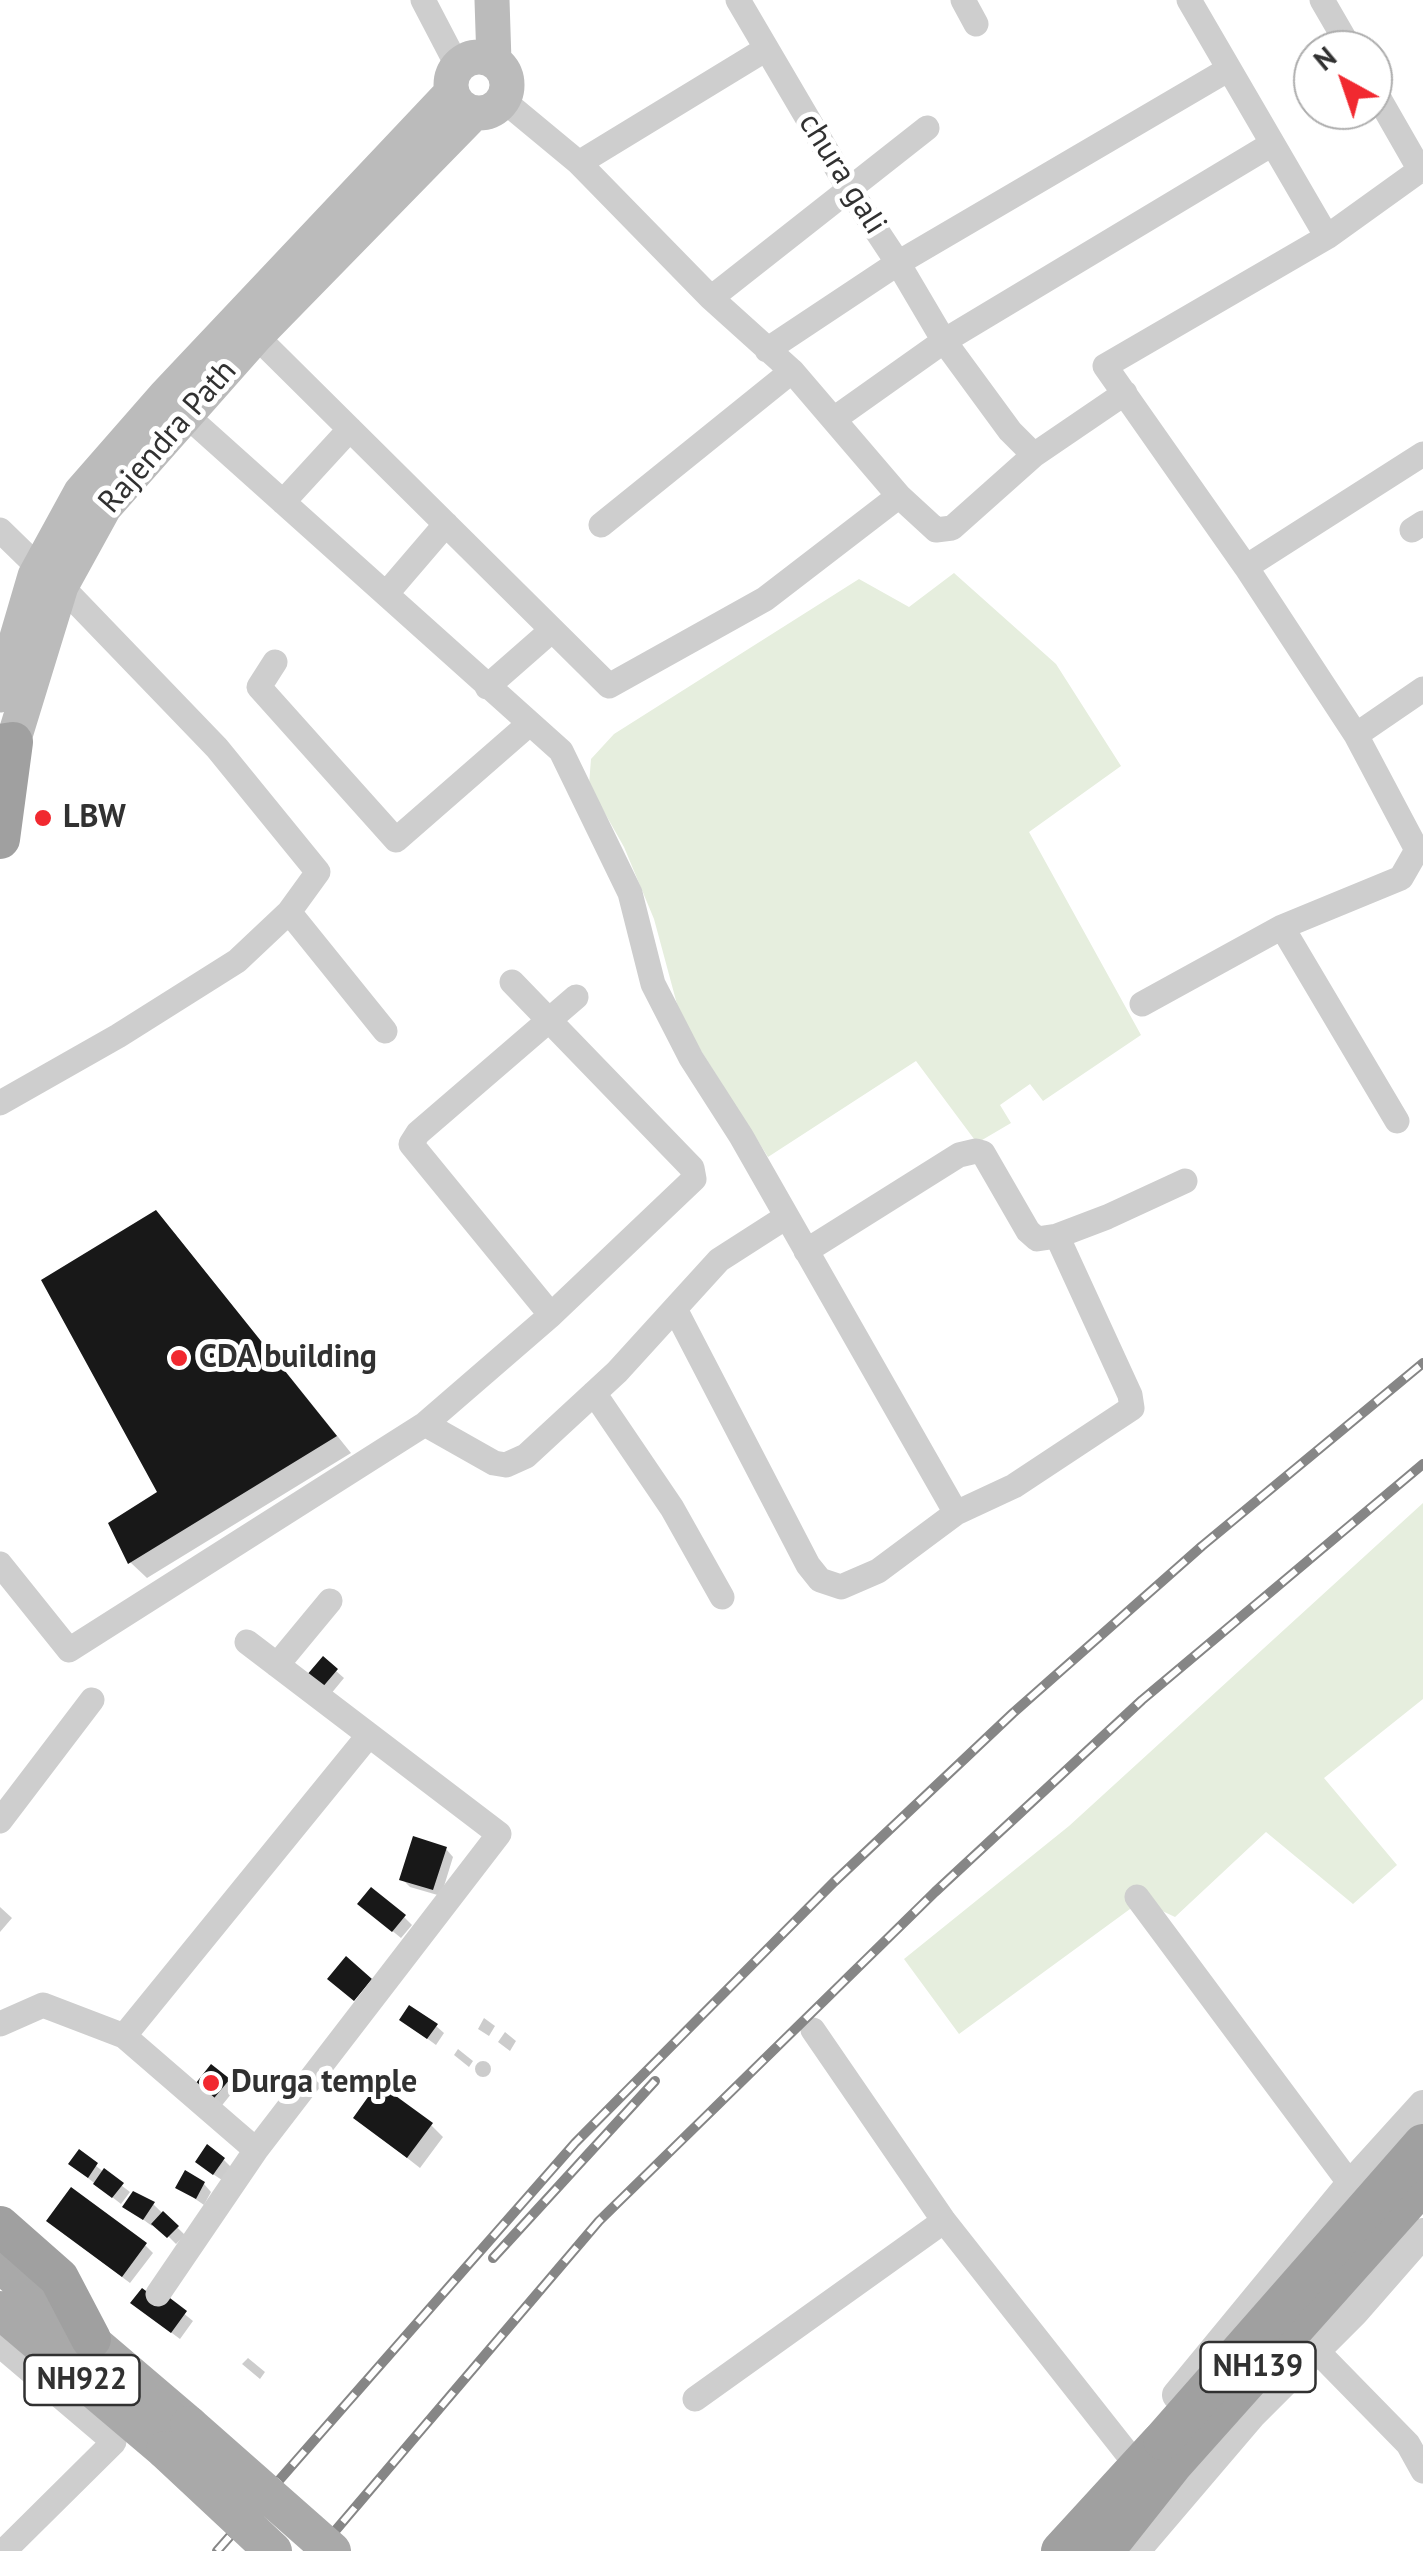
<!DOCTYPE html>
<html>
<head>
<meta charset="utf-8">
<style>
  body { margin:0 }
  #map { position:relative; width:1423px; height:2551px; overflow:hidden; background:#fff; font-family:"PT Sans",sans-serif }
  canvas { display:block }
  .north { position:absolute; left:1293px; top:30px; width:100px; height:100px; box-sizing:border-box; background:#fff; border:2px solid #adadad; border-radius:50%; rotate:320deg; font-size:28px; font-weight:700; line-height:40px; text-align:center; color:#313131 }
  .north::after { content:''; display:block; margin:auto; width:35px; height:45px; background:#f12930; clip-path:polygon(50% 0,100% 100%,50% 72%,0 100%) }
</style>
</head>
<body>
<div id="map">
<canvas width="1423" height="2551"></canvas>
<div class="north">N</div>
</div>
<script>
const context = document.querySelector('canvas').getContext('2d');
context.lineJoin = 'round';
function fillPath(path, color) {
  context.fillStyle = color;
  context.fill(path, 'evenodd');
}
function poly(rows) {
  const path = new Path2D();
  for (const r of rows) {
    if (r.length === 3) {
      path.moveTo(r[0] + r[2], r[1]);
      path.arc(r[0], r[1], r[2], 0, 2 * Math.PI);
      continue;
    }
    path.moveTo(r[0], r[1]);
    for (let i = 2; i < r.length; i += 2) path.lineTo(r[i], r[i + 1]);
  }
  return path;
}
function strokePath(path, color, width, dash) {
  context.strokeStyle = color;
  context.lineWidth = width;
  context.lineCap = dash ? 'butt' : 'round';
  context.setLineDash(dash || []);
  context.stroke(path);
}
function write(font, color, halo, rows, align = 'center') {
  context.font = font + ' "PT Sans",sans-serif';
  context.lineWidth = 10;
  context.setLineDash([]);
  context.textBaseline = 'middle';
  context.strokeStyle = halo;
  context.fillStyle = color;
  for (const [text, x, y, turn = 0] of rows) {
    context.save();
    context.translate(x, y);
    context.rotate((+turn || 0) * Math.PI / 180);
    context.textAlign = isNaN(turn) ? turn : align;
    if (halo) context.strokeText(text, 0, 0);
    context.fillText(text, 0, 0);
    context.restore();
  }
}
fillPath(poly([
  [954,573,1056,664,1121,766,1029,832,1141,1035,1043,1101,1030,1084,1000,1105,1011,1123,977,1143,916,1061,768,1157,681,1019,654,919,624,847,589,785,591,759,614,734,859,579,909,607],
  [1423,1503,1423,1699,1324,1778,1397,1865,1353,1904,1266,1832,1175,1917,1141,1901,959,2034,904,1959,1069,1826]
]), '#e6eede');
fillPath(poly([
  [172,1230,351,1453,147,1578,130,1562,160,1493],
  [336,1671,344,1678,330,1695,309,1676],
  [446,1849,453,1857,441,1896,410,1887,402,1879],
  [0,1907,12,1918,0,1932],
  [368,1911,404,1917,412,1925,401,1938],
  [484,2018,495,2026,489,2036,478,2029],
  [402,2020,436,2026,444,2033,436,2045],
  [505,2032,516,2041,510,2051,498,2042],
  [458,2049,473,2061,469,2067,454,2055],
  [483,2069,8],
  [229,2080,236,2088,219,2109,203,2095],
  [356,2118,431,2125,443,2137,420,2168],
  [79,2153,130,2192,121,2204,79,2171],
  [224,2160,231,2167,222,2180,205,2169],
  [204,2184,211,2192,204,2205,178,2187],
  [153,2204,185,2235,176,2244,154,2222,152,2226,126,2207],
  [57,2228,145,2245,153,2253,130,2283],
  [166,2299,193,2321,180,2339,141,2310],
  [248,2358,265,2372,260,2379,242,2364]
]), '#0003');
fillPath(poly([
  [156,1210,337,1436,128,1564,108,1523,157,1492,41,1280],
  [323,1656,338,1669,321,1689,306,1676],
  [413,1836,447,1847,433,1890,399,1880],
  [371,1887,406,1915,392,1932,357,1904],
  [346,1956,372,1979,354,2001,327,1979],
  [409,2005,438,2024,427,2039,399,2020],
  [211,2064,230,2079,210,2103,192,2088],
  [378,2083,433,2123,407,2158,353,2118],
  [207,2144,225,2158,213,2175,195,2162],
  [79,2149,98,2163,88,2178,68,2164],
  [104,2168,124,2183,112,2198,93,2184],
  [185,2170,205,2182,196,2199,175,2188],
  [71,2187,147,2243,122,2277,46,2221],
  [133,2191,155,2202,143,2220,122,2207],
  [163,2211,179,2226,167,2238,151,2224],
  [142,2288,161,2302,166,2295,187,2311,171,2333,130,2303]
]), '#181818');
strokePath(poly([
  [423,0,458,67],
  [738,0,849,189,898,263,767,350],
  [963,0,976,24],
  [1189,0,1327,237],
  [1322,0,1351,50],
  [1373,88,1420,170],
  [503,100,579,163,711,298,792,371,899,496,936,530,952,528,1034,455,1125,393],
  [579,163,766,49],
  [711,298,927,128],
  [256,336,609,686,765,599,899,496],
  [176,406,561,751,630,893,653,984,691,1058,741,1136,956,1513],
  [834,419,944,341,1272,144],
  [1034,455,1010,431,944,341,898,263,1229,69],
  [283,502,350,429],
  [601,525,792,371],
  [0,530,39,568],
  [1412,530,1423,523],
  [1246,567,1423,454],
  [386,594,446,524],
  [275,662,259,687,396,840,529,724],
  [487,687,552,630],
  [1356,735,1423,689],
  [289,912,385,1031],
  [1282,927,1397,1121],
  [1142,1004,1282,927,1401,878,1417,850,1356,735,1246,567,1105,366,1327,237,1423,168],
  [0,1103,118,1036,237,961,289,912,318,872,217,748,61,586],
  [806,1251,959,1155,976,1151,983,1153,1028,1231,1037,1239,1057,1236,1107,1217,1185,1181],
  [675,1309,808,1565,820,1580,841,1587,878,1571,956,1513,1014,1486,1132,1408,1130,1395,1057,1236],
  [551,1315,411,1144,418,1133,576,997],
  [594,1393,672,1508,722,1597],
  [425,1424,551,1315,694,1179,692,1168,512,982],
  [0,1564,69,1650,425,1424,494,1463,506,1465,526,1456,617,1372,719,1260,786,1217],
  [277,1665,330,1601],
  [0,1821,92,1700],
  [1137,1897,1351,2185],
  [0,2024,43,2005,124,2036],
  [813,2030,944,2221,1138,2467],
  [256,2150,124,2036,369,1735],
  [158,2294,256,2150,499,1834,247,1642],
  [0,2345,114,2442,4,2551],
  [1316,2350,1408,2444,1423,2471],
  [695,2399,944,2221]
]), '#cecece', 25);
strokePath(poly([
  [1177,2395,1345,2191,1423,2105],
  [1135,2551,1251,2415,1354,2312,1423,2233]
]), '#cecece', 30);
strokePath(poly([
  [492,0,494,61],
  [479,85,28],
  [0,695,35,576,81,492,165,396,452,92],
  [13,742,61,586,104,508,256,336,474,113]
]), '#bbb', 35);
strokePath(poly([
  [0,2264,189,2425],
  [0,2310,165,2450]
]), '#a9a9a9', 38);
strokePath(poly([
  [0,744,13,742,0,839],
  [0,2226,59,2278,91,2339],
  [1061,2551,1160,2443],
  [1097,2551,1115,2537,1172,2465,1423,2184]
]), '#a0a0a0', 40);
const rail = poly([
  [493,2258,655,2081],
  [217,2551,575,2143,834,1882,1013,1713,1202,1546,1423,1363],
  [318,2551,599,2221,935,1892,1142,1700,1423,1464]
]);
strokePath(rail, '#868686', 10);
strokePath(rail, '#fff', 6, [19]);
strokePath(poly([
  [189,2425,332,2551],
  [165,2450,273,2551]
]), '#a9a9a9', 38);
strokePath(poly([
  [1163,2440,1423,2144]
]), '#a0a0a0', 40);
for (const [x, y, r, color] of [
  [43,818,10,"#f12930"],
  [179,1358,10,"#f12930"],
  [211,2083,10,"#f12930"]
]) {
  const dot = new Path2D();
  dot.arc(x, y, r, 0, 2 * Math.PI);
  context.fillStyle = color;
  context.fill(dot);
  strokePath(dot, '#fff', 4);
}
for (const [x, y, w] of [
  [1258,2367,115],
  [82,2380,115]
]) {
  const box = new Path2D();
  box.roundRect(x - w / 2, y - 25, w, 50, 8);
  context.fillStyle = '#fff';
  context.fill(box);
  strokePath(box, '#313131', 2.5);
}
write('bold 30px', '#313131', null, [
  ["NH139",1258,2367],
  ["NH922",82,2380]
]);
write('32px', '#313131', '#fff', [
  ["chura gali",842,174,58],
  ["Rajendra Path",168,437,-49]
]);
write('bold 32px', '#313131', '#fff', [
  ["LBW",63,818],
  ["CDA building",199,1358],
  ["Durga temple",231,2083]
], 'left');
</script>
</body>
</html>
